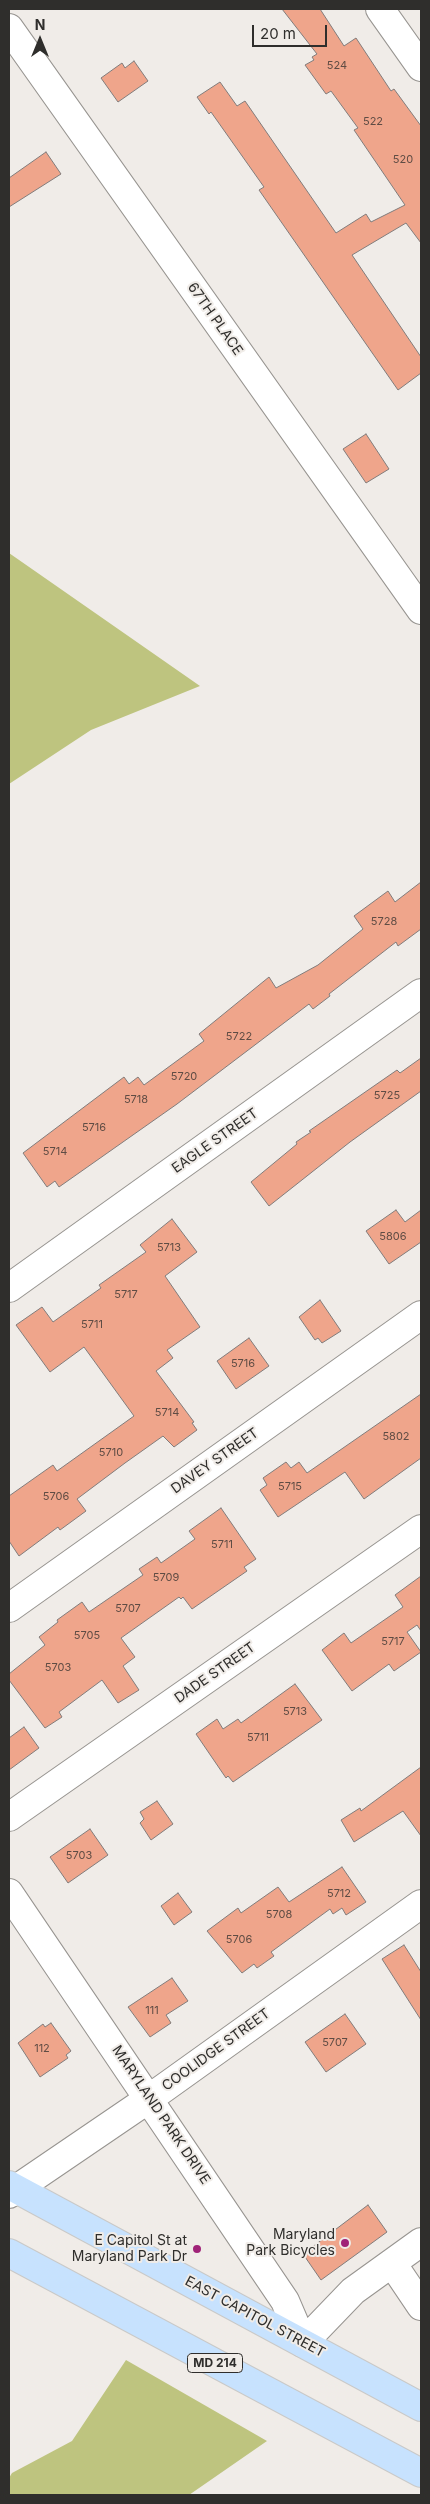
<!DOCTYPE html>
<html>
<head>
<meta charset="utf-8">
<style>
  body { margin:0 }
  #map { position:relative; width:430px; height:2504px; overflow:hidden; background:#f0ece8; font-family:Inter,sans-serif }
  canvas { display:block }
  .frame { position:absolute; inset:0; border:10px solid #2f2e2c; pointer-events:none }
  .north { position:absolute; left:15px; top:15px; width:50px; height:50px; -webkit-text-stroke:4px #f0ece8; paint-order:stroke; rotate:0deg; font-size:14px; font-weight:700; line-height:20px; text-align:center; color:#2f2e2c }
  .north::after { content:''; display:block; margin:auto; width:18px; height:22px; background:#2f2e2c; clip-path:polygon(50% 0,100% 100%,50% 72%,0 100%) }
  .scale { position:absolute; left:252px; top:25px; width:75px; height:22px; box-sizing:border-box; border:2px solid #2f2e2c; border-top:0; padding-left:6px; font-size:15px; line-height:18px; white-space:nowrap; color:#2f2e2c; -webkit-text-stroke:4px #f0ece8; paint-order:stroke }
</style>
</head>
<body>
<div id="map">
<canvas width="430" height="2504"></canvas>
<div class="frame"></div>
<div class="north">N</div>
<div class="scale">20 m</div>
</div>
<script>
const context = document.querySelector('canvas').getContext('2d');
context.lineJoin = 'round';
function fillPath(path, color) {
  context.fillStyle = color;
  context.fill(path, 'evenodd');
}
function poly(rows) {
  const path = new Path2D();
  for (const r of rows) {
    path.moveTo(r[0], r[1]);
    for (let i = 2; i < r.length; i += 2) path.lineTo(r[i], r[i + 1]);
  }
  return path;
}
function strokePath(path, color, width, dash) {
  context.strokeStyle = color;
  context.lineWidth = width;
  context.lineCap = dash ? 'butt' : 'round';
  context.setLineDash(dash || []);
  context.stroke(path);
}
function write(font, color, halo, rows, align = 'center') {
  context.font = font + ' Inter,sans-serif';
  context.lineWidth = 4;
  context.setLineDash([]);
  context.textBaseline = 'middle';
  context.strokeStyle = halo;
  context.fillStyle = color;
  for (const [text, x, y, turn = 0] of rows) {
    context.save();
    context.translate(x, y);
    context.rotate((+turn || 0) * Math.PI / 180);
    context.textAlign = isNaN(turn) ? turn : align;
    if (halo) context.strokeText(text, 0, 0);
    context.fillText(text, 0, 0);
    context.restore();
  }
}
fillPath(poly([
  [9,553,200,686,91,730,9,784],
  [126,2360,267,2441,189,2495,9,2495,9,2478,12,2473,72,2441]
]), '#bec47f');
const building = poly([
  [282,9,320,9,344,46,356,38,391,91,394,89,421,126,421,243,406,223,352,255,421,357,421,373,398,390,259,190,264,187,211,112,209,114,197,97,220,82,237,106,245,101,336,233,366,214,371,222,405,205,354,130,358,128,331,91,326,94,305,65,314,60,312,57,317,54,282,9],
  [134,61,148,81,118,102,101,78,122,63,125,68,134,61],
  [46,152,61,174,9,207,9,178,46,152],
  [366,434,389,469,366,483,343,449,366,434],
  [421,882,421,929,398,946,396,942,329,994,330,996,313,1009,309,1004,177,1104,59,1187,55,1181,47,1187,23,1153,124,1077,129,1084,138,1077,144,1085,204,1041,199,1034,269,977,276,988,318,965,363,929,354,916,388,891,395,902,421,882],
  [421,1058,421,1091,350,1142,269,1206,251,1182,297,1144,296,1142,311,1132,309,1131,397,1070,400,1073,421,1058],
  [396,1210,405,1222,421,1210,421,1242,389,1264,366,1231,396,1210],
  [172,1219,197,1252,165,1276,200,1327,167,1350,173,1358,156,1371,194,1422,192,1423,197,1430,174,1447,163,1436,125,1463,77,1499,86,1511,60,1530,58,1527,19,1556,9,1541,9,1496,53,1465,57,1471,134,1416,84,1347,50,1372,16,1325,42,1307,53,1322,101,1288,99,1285,146,1252,140,1245,172,1219],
  [320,1300,341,1331,322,1343,318,1338,315,1340,299,1317,320,1300],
  [249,1338,269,1366,236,1389,217,1361,249,1338],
  [421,1394,421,1458,364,1499,345,1472,278,1517,260,1490,267,1485,263,1478,286,1462,291,1468,299,1462,307,1473,421,1394],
  [221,1508,256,1559,244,1567,247,1571,192,1609,183,1597,181,1599,179,1597,121,1638,135,1657,123,1666,139,1690,118,1703,102,1680,59,1712,62,1717,45,1728,9,1680,9,1674,45,1645,39,1637,58,1622,57,1620,82,1602,89,1612,143,1575,139,1569,157,1557,161,1563,195,1539,189,1531,221,1508],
  [421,1576,421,1631,417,1625,407,1632,421,1652,394,1671,389,1664,352,1691,322,1650,344,1633,351,1643,403,1607,395,1595,421,1576],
  [295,1684,322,1720,233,1782,228,1776,226,1778,196,1734,217,1719,223,1729,238,1719,241,1723,295,1684],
  [24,1727,39,1748,9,1770,9,1738,24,1727],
  [421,1767,421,1836,403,1811,354,1842,341,1820,360,1808,361,1811,421,1767],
  [157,1801,173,1824,151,1840,140,1823,144,1819,140,1812,157,1801],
  [90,1829,108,1855,68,1883,50,1857,90,1829],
  [342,1867,366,1902,346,1915,342,1908,333,1914,330,1909,271,1952,274,1956,257,1968,254,1964,242,1973,207,1931,238,1908,241,1913,278,1887,289,1902,342,1867],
  [178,1893,192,1912,174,1925,161,1906,178,1893],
  [404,1945,421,1972,421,2020,382,1959,404,1945],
  [172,1978,188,2001,166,2015,171,2023,150,2037,128,2007,172,1978],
  [345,2014,366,2044,326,2072,305,2042,345,2014],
  [51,2023,71,2051,66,2055,68,2058,40,2077,18,2043,43,2024,45,2027,51,2023],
  [368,2205,387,2232,321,2280,303,2254,368,2205]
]);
fillPath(building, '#efa58b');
strokePath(building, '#817c7b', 1);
const minor = poly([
  [380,9,421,67],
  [9,28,421,610],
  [9,1288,421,993],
  [9,1608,421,1315],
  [9,1817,421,1529],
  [9,1893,285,2301,303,2343,353,2291,421,2242],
  [9,2194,150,2098,421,1904],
  [392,2263,421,2306]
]);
const major = poly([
  [9,2185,421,2407],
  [9,2253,421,2473]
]);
strokePath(minor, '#979490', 30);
strokePath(major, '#c9c9c8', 30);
strokePath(minor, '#fff', 28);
strokePath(major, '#c7e2fe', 28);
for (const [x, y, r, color] of [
  [345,2243,5,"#a02378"],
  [197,2249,5,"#a02378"]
]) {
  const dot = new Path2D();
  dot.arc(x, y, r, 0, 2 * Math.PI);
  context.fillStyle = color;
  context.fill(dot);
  strokePath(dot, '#f0ece8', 2);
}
write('11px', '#5f4c44', null, [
  ["524",337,66],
  ["522",373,122],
  ["520",403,160],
  ["5728",384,922],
  ["5722",239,1037],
  ["5720",184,1077],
  ["5725",387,1096],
  ["5718",136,1100],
  ["5716",94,1128],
  ["5714",55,1152],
  ["5806",393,1237],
  ["5713",169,1248],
  ["5717",126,1295],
  ["5711",92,1325],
  ["5716",243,1364],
  ["5714",167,1413],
  ["5802",396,1437],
  ["5710",111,1453],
  ["5715",290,1487],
  ["5706",56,1497],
  ["5711",222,1545],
  ["5709",166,1578],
  ["5707",128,1609],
  ["5705",87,1636],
  ["5717",393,1642],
  ["5703",58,1668],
  ["5713",295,1712],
  ["5711",258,1738],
  ["5703",79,1856],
  ["5712",339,1894],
  ["5708",279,1915],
  ["5706",239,1940],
  ["111",152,2011],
  ["5707",335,2043],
  ["112",42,2049]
]);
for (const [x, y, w] of [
  [215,2363,55]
]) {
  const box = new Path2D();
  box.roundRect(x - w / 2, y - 9.5, w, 19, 4);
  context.fillStyle = '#f0ece8';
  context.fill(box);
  strokePath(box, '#2f2e2c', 1);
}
write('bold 12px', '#2f2e2c', null, [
  ["MD 214",215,2363]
]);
write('14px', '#2f2e2c', '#f0ece8', [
  ["67TH PLACE",215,319,55],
  ["EAGLE STREET",215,1141,-35],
  ["DAVEY STREET",215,1461,-35],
  ["DADE STREET",215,1673,-35],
  ["COOLIDGE STREET",216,2050,-36],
  ["MARYLAND PARK DRIVE",161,2115,56],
  ["EAST CAPITOL STREET",255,2317,28]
]);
write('14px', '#2f2e2c', '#f0ece8', [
  ["Maryland",335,2235],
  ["Park Bicycles",335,2251],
  ["E Capitol St at",187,2241],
  ["Maryland Park Dr",187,2257]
], 'right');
</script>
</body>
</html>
